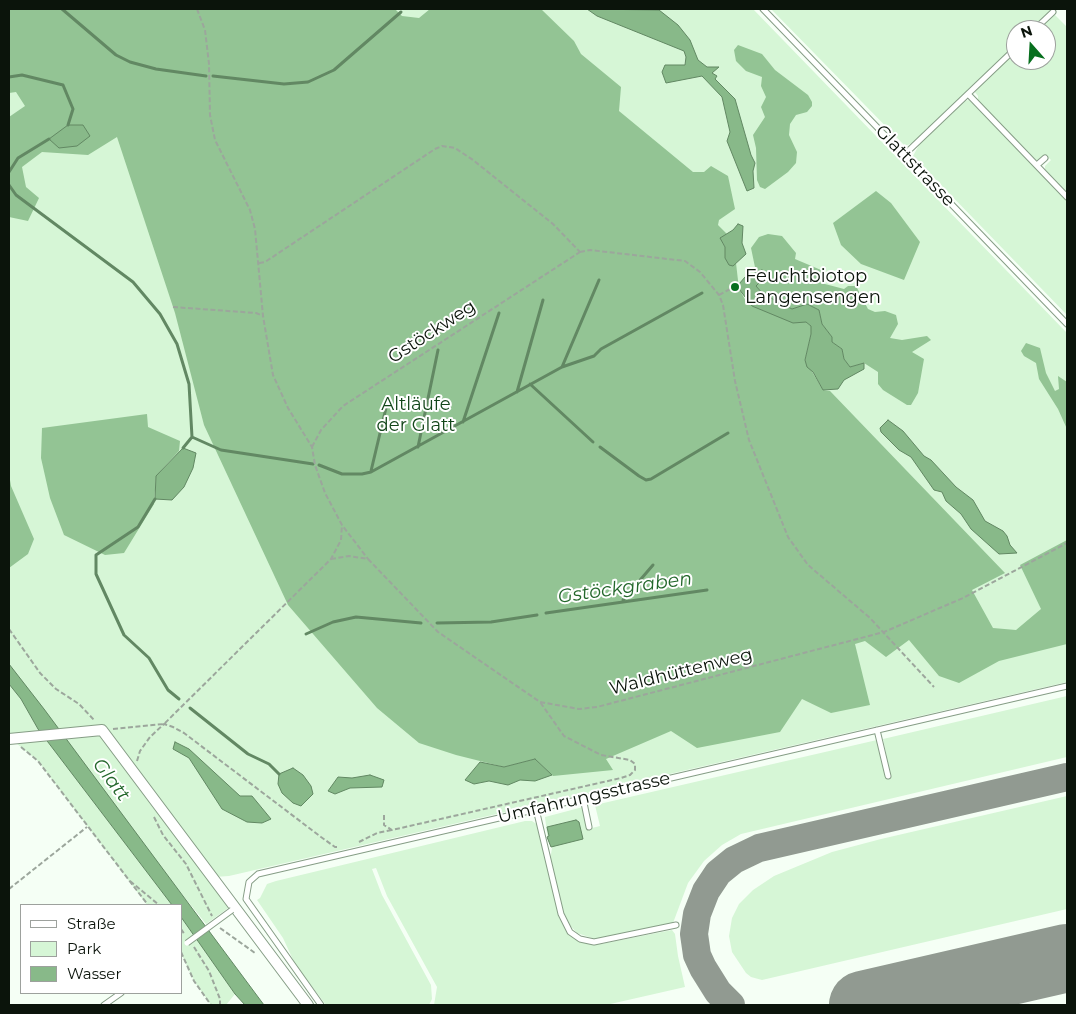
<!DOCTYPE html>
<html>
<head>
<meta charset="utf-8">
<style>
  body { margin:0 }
  #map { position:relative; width:1076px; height:1014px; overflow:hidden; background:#f5fff5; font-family:Montserrat,sans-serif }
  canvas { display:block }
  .frame { position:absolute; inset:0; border:10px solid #0b140b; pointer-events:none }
  .legend { position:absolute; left:20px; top:904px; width:162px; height:90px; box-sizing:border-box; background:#fff; border:1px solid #9da19d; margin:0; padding:6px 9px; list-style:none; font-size:15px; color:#0b140b }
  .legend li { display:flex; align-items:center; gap:10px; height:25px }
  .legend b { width:25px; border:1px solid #9da19d }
  .north { position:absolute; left:1006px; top:20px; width:50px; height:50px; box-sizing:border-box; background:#fff; border:1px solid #9da19d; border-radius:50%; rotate:341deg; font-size:14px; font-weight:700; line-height:20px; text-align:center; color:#0b140b }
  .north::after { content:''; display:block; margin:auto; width:18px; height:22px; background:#076f1e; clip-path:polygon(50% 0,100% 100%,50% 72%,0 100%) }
</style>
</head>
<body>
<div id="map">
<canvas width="1076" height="1014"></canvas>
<div class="frame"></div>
<ul class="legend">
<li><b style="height:6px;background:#fff"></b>Straße</li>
<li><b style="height:14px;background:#d6f6d6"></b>Park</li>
<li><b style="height:14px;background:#88b989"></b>Wasser</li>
</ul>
<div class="north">N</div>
</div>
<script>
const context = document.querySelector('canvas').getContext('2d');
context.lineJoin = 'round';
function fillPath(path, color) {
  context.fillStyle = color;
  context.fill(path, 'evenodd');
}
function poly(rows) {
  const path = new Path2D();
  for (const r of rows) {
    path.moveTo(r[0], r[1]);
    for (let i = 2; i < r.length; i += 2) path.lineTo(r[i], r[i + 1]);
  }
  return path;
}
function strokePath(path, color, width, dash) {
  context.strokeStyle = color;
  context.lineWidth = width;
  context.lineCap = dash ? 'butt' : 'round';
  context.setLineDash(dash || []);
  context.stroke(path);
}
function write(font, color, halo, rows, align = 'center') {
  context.font = font + ' Montserrat,sans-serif';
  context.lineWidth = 4;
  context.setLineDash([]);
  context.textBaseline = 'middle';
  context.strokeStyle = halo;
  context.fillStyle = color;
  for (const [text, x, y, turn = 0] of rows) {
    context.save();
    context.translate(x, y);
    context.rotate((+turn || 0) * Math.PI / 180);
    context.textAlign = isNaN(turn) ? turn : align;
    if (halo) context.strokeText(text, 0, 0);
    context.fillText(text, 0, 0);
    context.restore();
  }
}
fillPath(poly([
  [9,9,753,9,1067,333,1067,682,229,876,214,877,231,906,206,924,9,680],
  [771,9,1049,9,1051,11,1032,30,1016,30,1016,45,915,142,905,146],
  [1054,14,1067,27,1067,189,1065,191,1045,171,1045,166,1051,160,1046,155,1040,160,1034,160,978,101,978,96,974,91,1016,51,1016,60,1046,60,1046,30,1037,30],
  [969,100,1067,200,1067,315,913,156,919,145,964,101],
  [9,684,21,699,38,729,172,905,147,905,38,761,11,739,9,735],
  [1067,696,1067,757,741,834,722,845,704,861,688,883,673,923,595,939,577,933,566,921,550,860,552,848,550,841,548,842,545,817,583,807,588,829,600,826,595,805,877,740,887,778,891,777,883,739],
  [1067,796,1067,909,762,980,751,977,746,973,732,952,729,936,732,918,739,904,753,890,774,876,832,852,881,839],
  [525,821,532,821,538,825,559,917,568,932,591,944,601,944,672,930,675,934,678,956,685,987,606,1005,434,1005,437,987,387,896,376,868,372,869,382,895,431,985,432,999,429,1005,326,1005,295,964,283,938,257,900,260,898,267,884,276,881],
  [181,917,235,994,226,1005,211,1005,194,981,181,953]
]), '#d6f6d6');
fillPath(poly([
  [9,9,395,9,402,16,419,18,430,9,541,9,574,41,581,54,621,87,619,111,693,172,704,172,711,166,728,176,735,209,719,220,718,225,727,234,722,242,725,247,725,258,733,266,736,263,739,289,746,301,752,306,806,322,811,326,811,334,805,360,823,390,830,391,1005,573,972,590,993,628,1016,630,1041,609,1020,565,1067,540,1067,644,999,661,959,683,939,676,909,640,886,657,865,641,855,644,870,705,831,713,802,699,780,732,697,748,671,731,606,759,613,770,553,776,535,759,504,767,456,755,419,743,377,708,288,605,204,425,175,313,117,137,88,155,42,152,22,167,26,187,39,198,28,221,9,217,9,117,25,106,16,92,9,93],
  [738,45,762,54,775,70,808,95,812,102,812,106,807,112,796,115,790,124,789,135,797,152,796,163,788,172,765,189,760,187,757,180,756,148,753,135,765,117,761,107,766,97,761,86,762,77,746,71,736,61,734,50],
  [876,191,891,203,920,242,904,280,861,264,841,245,833,223],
  [768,234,782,236,796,253,795,259,821,270,825,284,844,289,848,286,856,286,868,309,875,312,885,311,896,315,898,324,890,338,902,340,927,336,931,340,912,352,924,359,918,393,911,405,907,405,883,390,878,384,878,372,864,363,850,367,844,359,842,349,832,342,832,337,822,324,819,310,809,305,792,309,763,294,756,286,763,280,762,270,756,272,751,248,759,237],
  [1026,343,1040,348,1046,373,1055,391,1059,389,1058,376,1067,382,1067,429,1058,409,1039,379,1036,363,1024,356,1021,351],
  [147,414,148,427,180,441,179,451,156,476,154,504,124,553,105,555,64,535,50,498,41,458,42,428],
  [9,474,11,486,34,539,28,554,9,568]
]), '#93c494');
const water = poly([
  [587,9,659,10,678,25,690,40,698,60,707,67,719,67,712,73,717,76,715,79,735,99,751,155,755,163,753,171,754,188,747,191,727,141,730,132,722,97,702,76,666,83,662,72,665,65,685,65,686,57,684,51,597,16,587,9],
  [68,125,83,125,90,136,77,146,59,148,49,139,68,125],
  [738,224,743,226,742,243,746,254,733,266,729,265,725,258,725,247,720,238,733,230,738,224],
  [762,270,766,276,756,286,763,294,792,309,807,304,819,310,822,324,832,337,832,342,842,349,844,359,850,367,864,363,864,369,844,380,838,389,823,390,813,372,807,367,805,360,811,334,811,326,806,322,793,323,752,306,739,289,739,284,745,277,762,270],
  [888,420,903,431,924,456,931,460,956,487,973,500,985,521,1003,531,1007,536,1010,545,1017,553,999,554,971,529,961,514,946,501,942,492,934,490,911,457,899,450,881,432,880,428,888,420],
  [183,448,196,453,193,468,184,487,172,500,155,499,156,476,183,448],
  [9,664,44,709,264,1005,245,1005,235,994,181,917,181,905,172,905,38,729,21,699,9,684,9,664],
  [175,742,189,749,240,796,252,796,271,819,262,823,247,822,222,809,189,758,173,749,175,742],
  [535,759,552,775,535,781,520,780,508,785,489,781,474,784,465,780,480,762,504,767,535,759],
  [293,768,303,775,311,786,313,794,301,806,293,803,282,793,278,784,279,774,293,768],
  [370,775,384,780,382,787,350,788,335,794,328,791,338,777,352,778,370,775],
  [576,820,579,822,583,839,551,847,547,837,549,836,547,827,576,820]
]);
fillPath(water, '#88b989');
strokePath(water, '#628863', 1);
strokePath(poly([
  [62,9,116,55,130,62,156,69,206,76],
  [213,76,284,84,308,82,334,70,401,12],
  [9,77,22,75,63,85,73,109,68,125],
  [9,172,18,158,49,139],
  [9,185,16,195,133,282,160,314,177,344,189,384,192,437,183,448],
  [562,367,599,280],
  [530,384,593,442],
  [517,392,543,300],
  [463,422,499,313],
  [192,437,221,450,313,464],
  [418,447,438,350],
  [600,447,639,476,646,480,651,479,728,433],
  [319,465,342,474,362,474,371,472,562,367,594,356,601,349,702,293],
  [371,471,386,408],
  [155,499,138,527,96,555,96,574,124,635,149,658,168,690,179,699],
  [623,600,653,565],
  [546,613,707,590],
  [437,623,491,622,537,615],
  [306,634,333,622,356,617,421,623],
  [190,708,248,754,269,764,279,774]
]), '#628863', 3);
strokePath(poly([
  [731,1005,718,992,703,968,697,955,694,934,697,914,706,891,718,873,734,860,759,848,1067,777]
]), '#919a91', 28);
strokePath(poly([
  [863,1005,1067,958]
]), '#919a91', 68);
const service = poly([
  [763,9,1067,324],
  [1034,30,1053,12],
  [968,94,1067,197],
  [904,155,1016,48],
  [1037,165,1045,158],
  [877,730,888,776],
  [583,798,589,827],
  [536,809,561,914,570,932,580,939,594,942,676,925],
  [104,1005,121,993],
  [321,1005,246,899,249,882,258,874,1067,686]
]);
const minor = poly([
  [9,739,102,730,308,1005]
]);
strokePath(service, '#869d86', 7);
strokePath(minor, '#869d86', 12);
strokePath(poly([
  [197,9,205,30,209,64,210,115,215,140,250,210,255,229,263,316,273,375,288,408,312,447,315,465,325,493,342,525,368,559],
  [580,252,590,250,685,261,700,272,719,295,723,305,735,381,749,440,788,537,808,565,870,618,934,687],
  [259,263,265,262,435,149,442,146,455,148,473,160,553,224,580,252],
  [719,295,732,288],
  [173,307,256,313,263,316],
  [312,447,321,430,343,406,580,252],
  [331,559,349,556,368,559,438,632,540,702,579,709,597,707,884,632,963,598,1067,543],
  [9,629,40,673,56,689,79,704,95,721],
  [113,729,164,724,331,559,341,540,342,525],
  [21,747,38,761,148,905],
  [137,761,140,751,150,737,164,724,173,727,184,733,321,837,335,847,339,847],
  [384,815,384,825,392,830,621,778,630,775,635,770,635,764,630,760,601,755,564,736,540,702],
  [154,817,163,835,186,864,212,916],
  [359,842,377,833,392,830],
  [130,881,159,905],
  [9,889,87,827],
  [220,928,255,953],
  [181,929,185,935],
  [194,947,209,971,220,999,220,1005],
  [181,952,194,981,211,1005]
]), '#9ca69c', 2, [5, 2.5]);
strokePath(service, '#fff', 5);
strokePath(minor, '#fff', 10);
const serviceBridge = poly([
  [187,943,232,910]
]);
strokePath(serviceBridge, '#869d86', 7, []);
strokePath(serviceBridge, '#fff', 5);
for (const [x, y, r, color] of [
  [735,287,5,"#076f1e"]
]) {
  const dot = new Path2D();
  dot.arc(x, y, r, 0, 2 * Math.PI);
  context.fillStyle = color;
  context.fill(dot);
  strokePath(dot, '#fff', 2);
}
write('18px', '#0b140b', '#fff', [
  ["Glattstrasse",915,166,46],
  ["Gstöckweg",432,332,-33],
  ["Waldhüttenweg",681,672,-14],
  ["Umfahrungsstrasse",584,798,-13]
]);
write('18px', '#0b140b', '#fff', [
  ["Feuchtbiotop",745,277],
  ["Langensengen",745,298]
], 'left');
write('18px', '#124619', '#fff', [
  ["Altläufe",416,405],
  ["der Glatt",416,426]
]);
write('italic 19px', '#23672b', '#fff', [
  ["Gstöckgraben",625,588,-8],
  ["Glatt",111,780,53]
]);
</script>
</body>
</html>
